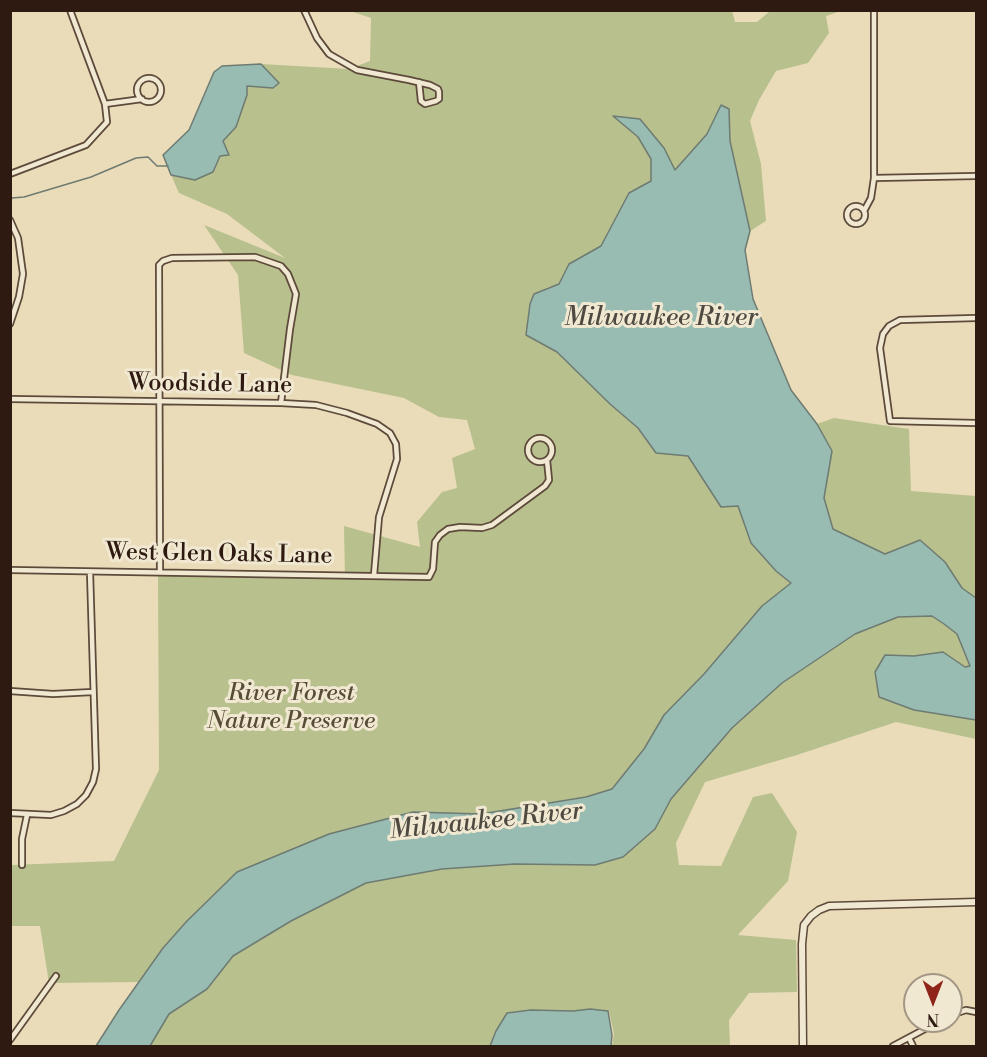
<!DOCTYPE html>
<html>
<head>
<meta charset="utf-8">
<style>
  body { margin:0 }
  #map { position:relative; width:987px; height:1057px; overflow:hidden; background:#eadcb9; font-family:"Libre Bodoni",serif }
  canvas { display:block }
  .frame { position:absolute; inset:0; border:12px solid #2e1a11; pointer-events:none }
  .north { position:absolute; left:903px; top:973px; width:60px; height:60px; box-sizing:border-box; background:#f1e8d2; border:2px solid #a39685; border-radius:50%; rotate:180deg; font-size:16px; font-weight:700; line-height:24px; text-align:center; color:#2e1a11 }
  .north::after { content:''; display:block; margin:auto; width:21px; height:27px; background:#8f2418; clip-path:polygon(50% 0,100% 100%,50% 72%,0 100%) }
</style>
</head>
<body>
<div id="map">
<canvas width="987" height="1057"></canvas>
<div class="frame"></div>
<div class="north">N</div>
</div>
<script>
const context = document.querySelector('canvas').getContext('2d');
context.lineJoin = 'round';
function fillPath(path, color) {
  context.fillStyle = color;
  context.fill(path, 'evenodd');
}
function poly(rows) {
  const path = new Path2D();
  for (const r of rows) {
    if (r.length === 3) {
      path.moveTo(r[0] + r[2], r[1]);
      path.arc(r[0], r[1], r[2], 0, 2 * Math.PI);
      continue;
    }
    path.moveTo(r[0], r[1]);
    for (let i = 2; i < r.length; i += 2) path.lineTo(r[i], r[i + 1]);
  }
  return path;
}
function strokePath(path, color, width, dash) {
  context.strokeStyle = color;
  context.lineWidth = width;
  context.lineCap = dash ? 'butt' : 'round';
  context.setLineDash(dash || []);
  context.stroke(path);
}
function write(font, color, halo, rows, align = 'center') {
  context.font = font + ' "Libre Bodoni",serif';
  context.lineWidth = 6;
  context.setLineDash([]);
  context.textBaseline = 'middle';
  context.strokeStyle = halo;
  context.fillStyle = color;
  for (const [text, x, y, turn = 0] of rows) {
    context.save();
    context.translate(x, y);
    context.rotate((+turn || 0) * Math.PI / 180);
    context.textAlign = isNaN(turn) ? turn : align;
    if (halo) context.strokeText(text, 0, 0);
    context.fillText(text, 0, 0);
    context.restore();
  }
}
fillPath(poly([
  [732,10,735,22,757,22,770,11,841,11,826,16,829,33,808,63,776,71,759,100,750,121,761,164,766,221,750,231,730,141,729,109,721,105,707,134,675,171,664,148,614,117,638,137,651,159,651,181,629,193,601,246,569,264,559,284,546,288,526,335,557,352,610,404,638,428,656,453,688,456,721,507,738,506,751,543,776,571,791,583,762,606,704,674,664,715,644,749,612,790,586,797,481,814,413,812,329,834,237,872,187,921,163,948,138,982,49,983,40,926,11,926,11,865,114,861,159,770,158,575,345,578,344,526,420,547,417,522,442,492,457,488,452,458,475,449,467,420,439,417,404,398,292,375,244,353,238,275,204,225,285,258,227,214,179,193,171,175,195,180,213,172,223,141,236,127,247,86,273,88,279,83,261,64,349,69,370,61,371,18,350,11],
  [834,418,909,429,911,491,976,496,976,598,962,588,945,562,895,549,885,554,833,529,824,498,832,451,817,424],
  [932,616,957,634,970,666,965,667,943,652,914,656,885,655,875,672,879,697,914,710,976,720,976,739,896,722,797,755,705,782,676,843,679,865,721,866,753,797,772,793,797,832,788,881,738,935,796,940,797,992,749,993,729,1020,730,1046,612,1046,614,1034,609,1011,590,1009,573,1011,531,1010,496,1031,490,1046,150,1046,169,1014,207,989,233,956,291,921,366,883,442,869,515,864,595,865,655,829,671,799,732,728,782,683,855,634,898,617]
]), '#b8c08e');
const water = poly([
  [261,64,279,83,273,88,247,86,247,95,236,127,223,141,229,155,220,156,213,172,195,180,171,175,163,155,189,130,214,72,222,66,261,64],
  [721,105,729,109,730,141,750,231,745,250,753,299,791,390,817,424,832,451,824,498,833,529,885,554,920,540,945,562,962,588,976,598,976,720,914,710,879,697,875,672,885,655,914,656,943,652,965,667,970,666,957,634,944,624,932,616,898,617,855,634,782,683,732,728,671,799,655,829,623,857,595,865,515,864,442,869,366,883,291,921,233,956,207,989,169,1014,150,1046,96,1046,119,1010,163,948,187,921,237,872,329,834,413,812,481,814,586,797,612,789,644,749,664,715,704,674,762,606,791,583,776,571,751,543,738,506,721,507,688,456,656,453,638,428,610,404,557,352,526,335,530,304,534,294,559,284,569,264,601,246,629,193,651,181,651,159,638,137,613,116,640,119,664,148,675,170,707,134,721,105],
  [590,1009,608,1011,612,1035,611,1046,490,1046,496,1031,507,1013,531,1010,573,1011,590,1009]
]);
fillPath(water, '#98bbb2');
strokePath(water, '#6e7b72', 1.5);
strokePath(poly([
  [10,201,12,198,24,197,91,177,136,158,148,157,157,166,168,166]
]), '#6e7b72', 1.5);
const minor = poly([
  [304,10,317,38,329,54,357,70,409,80,430,85,438,89,439,92,439,99,436,101,425,104,421,101,419,82],
  [149,90,12],
  [105,104,142,99],
  [10,174,86,145,107,122,105,104,70,10],
  [874,178,976,176],
  [856,215,9],
  [864,211,871,198,874,178,874,10],
  [10,220,18,238,23,274,19,297,10,324],
  [976,318,900,320,889,326,883,334,880,348,890,421,976,423],
  [10,399,281,403,316,405,347,413,377,424,390,433,396,444,397,459,379,517,374,575],
  [540,450,12],
  [10,570,429,577,433,569,435,542,440,535,448,529,460,527,482,528,492,525,545,486,549,480,547,460],
  [160,572,159,265,163,261,172,258,255,257,281,266,288,274,296,294,290,329,281,403],
  [10,691,53,694,93,692],
  [10,813,51,815,64,811,77,804,86,795,93,782,96,769,90,572],
  [22,865,22,839,27,815],
  [951,1015,966,1010,976,1012],
  [909,1038,913,1046],
  [10,1040,56,976],
  [893,1046,940,1021]
]);
const tertiary = poly([
  [803,1046,802,944,804,925,811,916,819,910,829,906,976,902]
]);
strokePath(minor, '#5d4a3b', 8);
strokePath(tertiary, '#5d4a3b', 9);
strokePath(minor, '#f1e8d2', 4.5);
strokePath(tertiary, '#f1e8d2', 6);
write('24px', '#2e1a11', '#f1e8d2', [
  ["Woodside Lane",210,385,1],
  ["West Glen Oaks Lane",219,555,1]
]);
write('italic 24px', '#574c36', '#f1e8d2', [
  ["River Forest",291,694],
  ["Nature Preserve",291,722]
]);
write('italic 26px', '#4e4a41', '#f1e8d2', [
  ["Milwaukee River",661,319],
  ["Milwaukee River",486,822,-6]
]);
</script>
</body>
</html>
